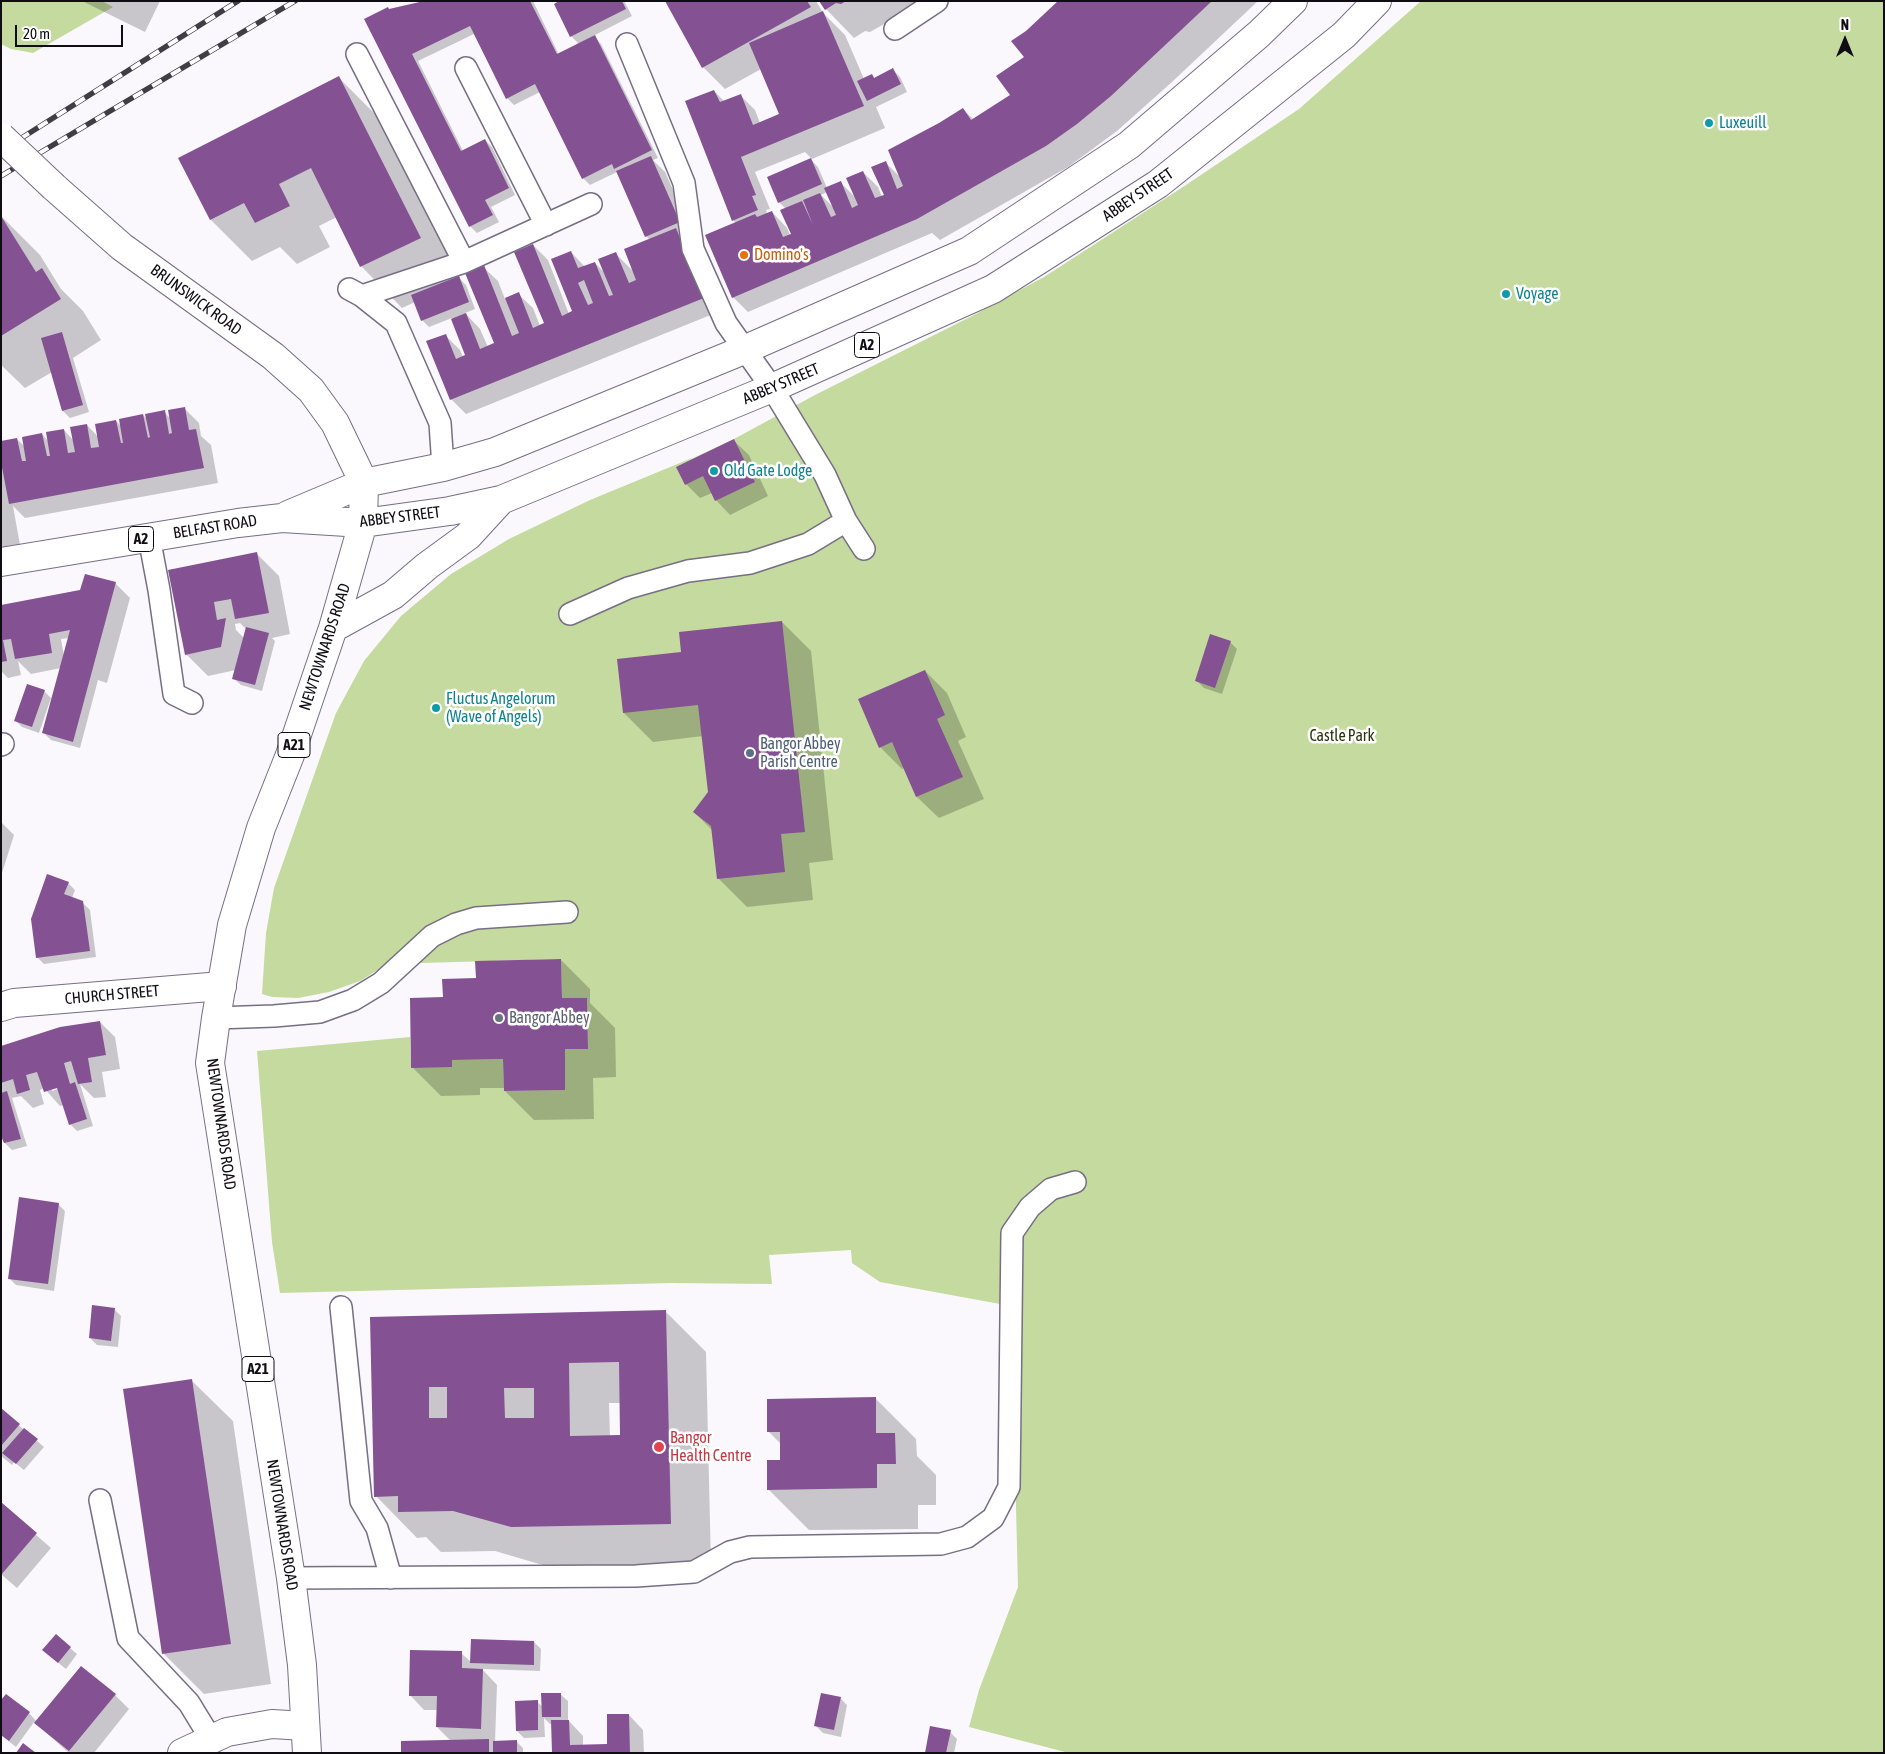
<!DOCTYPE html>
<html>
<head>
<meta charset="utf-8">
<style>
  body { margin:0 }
  #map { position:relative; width:1885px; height:1754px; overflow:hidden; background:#faf8fd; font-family:"Asap Condensed",sans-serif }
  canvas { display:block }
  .frame { position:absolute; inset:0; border:2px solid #0f0c14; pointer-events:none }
  .north { position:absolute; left:1820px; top:15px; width:50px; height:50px; -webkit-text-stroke:4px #fff; paint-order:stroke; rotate:0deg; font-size:14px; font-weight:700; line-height:20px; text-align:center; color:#0f0c14 }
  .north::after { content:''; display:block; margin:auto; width:18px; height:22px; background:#0f0c14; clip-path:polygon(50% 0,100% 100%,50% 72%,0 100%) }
  .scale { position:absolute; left:15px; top:25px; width:108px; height:22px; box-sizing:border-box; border:2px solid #0f0c14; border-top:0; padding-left:6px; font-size:15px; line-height:18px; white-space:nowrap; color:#0f0c14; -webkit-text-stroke:4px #fff; paint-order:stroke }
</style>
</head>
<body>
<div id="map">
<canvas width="1885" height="1754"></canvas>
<div class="frame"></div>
<div class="north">N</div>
<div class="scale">20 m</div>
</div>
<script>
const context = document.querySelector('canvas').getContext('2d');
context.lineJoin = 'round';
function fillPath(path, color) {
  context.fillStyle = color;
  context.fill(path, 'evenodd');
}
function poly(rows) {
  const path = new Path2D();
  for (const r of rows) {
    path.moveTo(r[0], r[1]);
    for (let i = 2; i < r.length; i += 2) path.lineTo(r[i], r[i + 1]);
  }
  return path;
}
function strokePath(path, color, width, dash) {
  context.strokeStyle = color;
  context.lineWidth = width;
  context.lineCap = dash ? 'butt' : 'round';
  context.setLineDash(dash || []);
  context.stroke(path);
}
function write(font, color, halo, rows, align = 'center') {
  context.font = font + ' "Asap Condensed",sans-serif';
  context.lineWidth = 5;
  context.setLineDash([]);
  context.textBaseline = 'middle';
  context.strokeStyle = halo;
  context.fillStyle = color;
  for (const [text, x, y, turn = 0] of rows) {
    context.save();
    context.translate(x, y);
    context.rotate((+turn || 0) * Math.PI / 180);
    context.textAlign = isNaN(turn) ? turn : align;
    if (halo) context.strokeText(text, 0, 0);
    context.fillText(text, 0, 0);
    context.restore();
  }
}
fillPath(poly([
  [102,1,113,7,33,53,11,49,1,44,2,1],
  [1421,1,1884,1,1884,1753,1069,1753,969,1727,979,1690,1018,1587,1011,1306,880,1282,852,1263,851,1250,769,1255,772,1284,671,1283,280,1293,272,1242,257,1051,410,1037,411,1068,452,1060,503,1059,504,1091,565,1090,565,1049,588,1049,587,998,562,998,561,959,387,964,360,981,329,992,298,998,272,997,262,994,266,933,274,888,336,713,364,661,401,616,451,574,509,539,590,500,692,458,689,460,734,439,815,395,972,316,1044,277,1186,185,1299,109]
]), '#c4da9e');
fillPath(poly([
  [82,1,160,1,145,32],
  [430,1,533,1,559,55,579,44,571,36,555,5,562,1,624,1,632,16,593,36,601,44,658,158,653,160,665,172,694,236,718,312,466,414,451,399,445,335,460,350,463,357,467,355,452,318,429,327,422,320,415,302,402,308,361,266,337,217,319,226,330,247,297,264,280,247,252,261,211,220,179,158,339,78,380,119,461,280,466,285,475,309,465,313,480,329,488,347,495,344,483,267,498,281,505,299,518,294,533,308,540,326,545,323,533,245,548,260,569,314,574,312,571,252,585,267,595,263,606,274,616,254,634,272,650,240,646,236,617,172,590,185,583,178,540,92,514,105,507,98,474,34,418,61,463,151,485,140,492,147,515,195,491,207,499,222,477,233,470,226,388,8,390,10],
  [666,1,816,1,823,13,845,35,864,79,872,75,875,79,893,70,900,77,907,92,876,107,885,128,812,159,805,152,755,172,770,209,766,210,767,214,772,212,787,228,790,235,792,235,786,209,779,202,811,160,818,167,827,188,840,182,857,199,863,172,878,187,882,197,885,195,885,162,900,177,963,109,974,120,1012,95,1025,58,1012,42,1041,19,1058,2,1057,1,1258,1,1172,82,1117,131,1068,167,940,240,932,233,748,312,733,297,736,223,733,220,714,91,725,102,741,96,755,110,760,123,783,120,761,69,725,89,703,67],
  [827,192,834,208,821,195],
  [821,1,925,1,870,32,865,31,854,38,826,9],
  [1,216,40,255,61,289,83,311,101,340,73,358,89,412,70,418,63,411,52,372,25,388,1,365],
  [184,408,199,423,201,436,211,445,218,483,25,518,13,506,20,545,1,549,1,464,3,466,17,439,25,447,42,434,49,442,64,430,74,441,87,425,99,438,116,421,122,427,143,415,148,420,164,412,170,418],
  [734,441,749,455,768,496,730,515,716,500,712,493,700,498,686,484],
  [257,554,279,576,290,634,272,638,275,641,262,691,241,685,233,678,236,670,208,676,186,654,169,571],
  [240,623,246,629,244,638,236,630,235,624],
  [115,583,130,598,107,683,98,680,80,748,51,740,44,733,61,668,31,674,18,661,21,675,8,678,1,671,1,606],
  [69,638,64,656,61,639],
  [782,622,811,651,833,860,809,863,813,900,747,907,718,878,713,831,694,812,709,792,703,736,653,742,624,713,683,653],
  [1230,642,1237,649,1222,694,1204,688,1197,681],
  [925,671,947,693,966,737,958,741,984,799,939,818,917,797,904,768,902,769,880,747],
  [44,691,51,698,39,733,22,727,15,720],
  [1,822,14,835,1,876],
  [68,883,75,890,72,898,83,903,90,910,96,957,44,964,37,957],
  [561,960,590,989,590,1003,615,1028,616,1077,593,1078,594,1119,534,1120,505,1091,505,1088,480,1088,480,1095,441,1096,412,1067,444,999,477,979],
  [100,1022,115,1037,120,1069,102,1072,106,1097,94,1098,80,1084,93,1126,77,1131,70,1124,64,1105,60,1106,44,1088,40,1090,44,1104,33,1108,21,1096,12,1098,27,1146,12,1150,5,1143,1,1131,1,1047],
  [63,1087,52,1091,52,1088],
  [58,1204,65,1211,54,1291,16,1285,9,1278],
  [114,1309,121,1316,118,1347,97,1345,90,1338],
  [665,1311,706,1352,711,1565,553,1568,495,1551,441,1552,426,1537,417,1538,376,1496,371,1318],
  [609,1403,621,1403,622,1436,610,1437],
  [191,1380,233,1421,271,1684,204,1694,163,1653],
  [875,1398,916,1439,917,1456,936,1475,936,1505,918,1505,918,1529,809,1530,768,1489,782,1461,781,1444,768,1431],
  [1,1410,44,1447,24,1470,14,1462,12,1465,1,1456],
  [1,1504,51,1548,17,1588,2,1575,1,1576],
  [534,1642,541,1649,540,1671,482,1669,497,1685,495,1742,516,1741,523,1748,523,1753,402,1753,451,1741,437,1727,437,1710,424,1710,410,1695,461,1653,471,1662],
  [70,1648,77,1654,66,1669,51,1657],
  [560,1694,568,1701,568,1720,583,1736,583,1746,608,1745,629,1715,643,1730,644,1753,553,1753,553,1724,550,1724,544,1718,545,1737,524,1738,517,1731,537,1702,543,1707],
  [115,1695,129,1709,94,1753,69,1753,34,1722,16,1747,1,1735,29,1713,37,1722],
  [840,1698,847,1705,841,1737,823,1733,816,1726],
  [950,1732,957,1739,954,1753,926,1753]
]), '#0003');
fillPath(poly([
  [424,1,530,1,557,54,595,35,652,150,614,169,612,164,582,179,535,84,506,99,470,26,412,54,461,151,485,139,509,188,485,200,493,215,469,227,364,19,388,7,389,9],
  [559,1,622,1,626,9,570,37,554,4],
  [665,1,807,1,811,7,702,68],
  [819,1,846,1,841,4,836,3,825,10],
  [1058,1,1212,1,1111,96,1077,124,1046,146,917,219,732,298,705,235,755,214,757,217,772,211,783,237,791,234,780,210,802,201,813,225,803,200,820,193,831,217,836,215,824,188,841,181,852,208,858,205,846,178,863,171,875,198,884,195,871,167,886,161,897,189,903,186,888,150,939,123,963,108,971,120,1010,95,996,76,1024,57,1011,41,1026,31],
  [823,11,864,106,741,157,756,195,752,196,758,210,732,221,685,101,714,90,720,102,741,94,753,125,779,114,749,43],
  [893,68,901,84,867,101,857,81,872,74,874,78],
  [339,76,421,238,360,267,311,168,279,184,290,206,255,223,244,203,210,220,178,158],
  [651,156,680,222,645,237,616,171],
  [811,158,822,184,778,203,767,177],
  [1,216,36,272,42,268,61,299,1,336],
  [676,228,704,298,450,400,426,341,446,334,456,359,465,355,451,319,466,313,480,349,494,343,465,273,484,265,512,336,519,333,505,298,519,292,533,328,544,323,514,252,533,244,562,316,572,311,551,259,571,251,578,268,595,262,609,296,613,295,598,259,616,252,629,283,636,280,624,249],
  [584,280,593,303,588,305,578,283],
  [459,276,469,302,421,321,411,295],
  [62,332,83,405,62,411,41,338],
  [185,407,189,430,196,429,204,468,9,504,1,462,1,441,17,438,22,461,26,461,22,437,42,433,47,456,50,456,46,432,64,429,68,453,75,452,70,427,87,424,91,448,99,447,95,424,116,420,121,443,123,443,119,419,143,414,148,438,150,437,145,414,165,410,169,434,172,433,168,410],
  [734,439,755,482,715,501,703,476,685,485,676,467],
  [257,552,269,613,235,619,231,599,214,602,217,620,226,618,221,647,185,655,168,570],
  [85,574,116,582,73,742,42,733,70,630,49,634,52,653,15,659,11,639,3,640,7,661,1,662,1,605,80,590],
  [782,621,805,832,781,834,785,872,717,879,711,826,693,812,708,792,698,705,623,713,617,659,681,652,679,632],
  [246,627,269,633,255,685,232,679],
  [1210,634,1231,641,1215,688,1195,681],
  [925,670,945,715,937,719,963,777,916,797,892,742,879,748,858,699],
  [27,684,45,690,32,727,14,721],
  [47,874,69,882,64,894,83,901,90,951,36,958,31,919],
  [561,959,562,998,587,998,588,1049,565,1049,565,1090,504,1091,503,1059,452,1060,452,1067,411,1068,410,998,443,997,442,979,476,978,475,961],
  [100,1021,106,1055,88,1058,92,1082,78,1084,71,1061,64,1063,70,1084,75,1082,87,1119,69,1125,57,1088,44,1092,37,1072,26,1075,30,1090,17,1094,13,1079,1,1083,1,1046,60,1027],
  [7,1091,21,1139,4,1143,1,1136,1,1093],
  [19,1197,59,1203,48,1284,8,1279],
  [92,1305,115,1308,111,1341,89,1338],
  [666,1310,671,1524,511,1527,453,1511,398,1512,398,1496,374,1497,370,1317],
  [619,1362,620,1435,570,1436,569,1363],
  [429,1387,447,1387,447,1418,429,1418],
  [504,1388,534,1388,534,1418,505,1418],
  [192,1379,231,1644,162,1654,123,1389],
  [876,1397,876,1433,895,1433,896,1464,877,1464,877,1488,767,1490,767,1460,780,1460,780,1432,767,1432,767,1399],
  [1,1408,20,1424,1,1446],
  [24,1428,38,1439,16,1464,2,1453],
  [1,1502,37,1533,1,1575],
  [56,1634,71,1647,58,1663,42,1650],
  [471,1639,534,1641,534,1665,470,1663],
  [410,1650,462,1651,462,1668,483,1669,481,1729,436,1727,437,1696,409,1696],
  [81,1666,116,1694,69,1751,34,1723],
  [541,1693,561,1693,561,1717,542,1717],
  [821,1693,841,1697,834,1730,814,1726],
  [6,1694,30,1712,9,1741,1,1735,1,1700],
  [538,1700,538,1730,516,1731,515,1701],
  [607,1714,629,1714,630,1753,552,1753,551,1720,569,1720,570,1745,607,1744],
  [930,1726,951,1730,946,1753,925,1753],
  [489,1739,489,1753,401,1753,401,1741],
  [517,1740,517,1753,493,1753,493,1741],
  [23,1743,36,1753,16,1753]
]), '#845193');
const lane = poly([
  [895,29,937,1],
  [627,44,684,183,693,249,726,323,772,388,825,475,846,521,864,549],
  [357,54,464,262],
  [466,68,546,225],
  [349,289,362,296,396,323,440,423,443,467],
  [362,296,464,262,591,204],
  [149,537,159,590,174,694,192,703],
  [570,614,628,588,688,571,750,563,808,544,846,521],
  [1,745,3,744],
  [216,1018,274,1016,320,1012,353,1000,381,983,432,936,456,924,476,918,567,912],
  [341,1307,361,1501,377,1528,391,1578],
  [100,1500,128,1638,189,1703,211,1739],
  [291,1578,636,1576,694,1572,730,1552,750,1547,941,1544,967,1537,993,1518,1009,1487,1012,1233,1030,1207,1051,1189,1075,1182]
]);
const street = poly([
  [182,1753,227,1732,272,1724,305,1726]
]);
const secondary = poly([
  [54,187,122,247,273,356,311,390,335,423,364,483],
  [1,1007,14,1003,222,986]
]);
const primary = poly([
  [288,515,364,483,443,467,495,452,746,349,969,251,1129,145,1259,34,1293,1],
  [1,562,238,523,282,518,363,523,450,511,501,500,772,388,993,289,1158,184,1344,35,1377,1],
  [333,628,393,595,427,566,468,536,501,500],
  [307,1753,302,1665,291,1578,210,1063,216,1018,232,925,261,828,290,755,333,628,363,523,364,483]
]);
strokePath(lane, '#766e84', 24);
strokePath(street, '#766e84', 30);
strokePath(secondary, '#766e84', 30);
strokePath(primary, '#766e84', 30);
strokePath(lane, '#fff', 21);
strokePath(street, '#fff', 28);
strokePath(secondary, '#fff', 28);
strokePath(primary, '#fff', 28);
const rail = poly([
  [1,151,238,1],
  [1,176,295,1]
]);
strokePath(rail, '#403e45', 5.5);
strokePath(rail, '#fff', 4, [11]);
const secondaryBridge = poly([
  [1,137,54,187]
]);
strokePath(secondaryBridge, '#766e84', 30, []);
strokePath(secondaryBridge, '#fff', 28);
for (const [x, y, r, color] of [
  [1709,123,5,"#0f9aa8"],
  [744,255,5,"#e8710a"],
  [1506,294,5,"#0f9aa8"],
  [714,471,5,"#0f9aa8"],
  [436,708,5,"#0f9aa8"],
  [750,753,5,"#5c6f8a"],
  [499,1018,5,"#6b7280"],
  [659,1447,6,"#e0444e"]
]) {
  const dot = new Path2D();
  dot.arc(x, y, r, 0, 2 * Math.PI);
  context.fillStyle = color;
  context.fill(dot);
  strokePath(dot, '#fff', 2);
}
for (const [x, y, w] of [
  [867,345,25],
  [141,539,25],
  [294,745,32],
  [258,1369,32]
]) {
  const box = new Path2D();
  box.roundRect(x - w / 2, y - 12.5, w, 25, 4);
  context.fillStyle = '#fff';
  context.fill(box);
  strokePath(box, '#0f0c14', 1);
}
write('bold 15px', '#0f0c14', null, [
  ["A2",867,345],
  ["A2",141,539],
  ["A21",294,745],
  ["A21",258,1369]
]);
write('16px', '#0d838f', '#fff', [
  ["Luxeuill",1719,123],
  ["Voyage",1516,294],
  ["Old Gate Lodge",724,471],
  ["Fluctus Angelorum",446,699],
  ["(Wave of Angels)",446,717]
], 'left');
write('16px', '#0f0c14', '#fff', [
  ["ABBEY STREET",1138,195,-34],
  ["BRUNSWICK ROAD",196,300,36],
  ["ABBEY STREET",781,384,-23],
  ["ABBEY STREET",400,517,-7],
  ["BELFAST ROAD",215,527,-9],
  ["NEWTOWNARDS ROAD",325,647,-72],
  ["CHURCH STREET",112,995,-5],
  ["NEWTOWNARDS ROAD",221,1124,82],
  ["NEWTOWNARDS ROAD",282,1525,81]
]);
write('16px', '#c56008', '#fff', [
  ["Domino's",754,255]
], 'left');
write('16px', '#28330f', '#fff', [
  ["Castle Park",1342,736]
]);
write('16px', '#4e5e75', '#fff', [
  ["Bangor Abbey",760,744],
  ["Parish Centre",760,762]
], 'left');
write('16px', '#5b616d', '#fff', [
  ["Bangor Abbey",509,1018]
], 'left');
write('16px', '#be3a42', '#fff', [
  ["Bangor",670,1438],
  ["Health Centre",670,1456]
], 'left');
</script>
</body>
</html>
